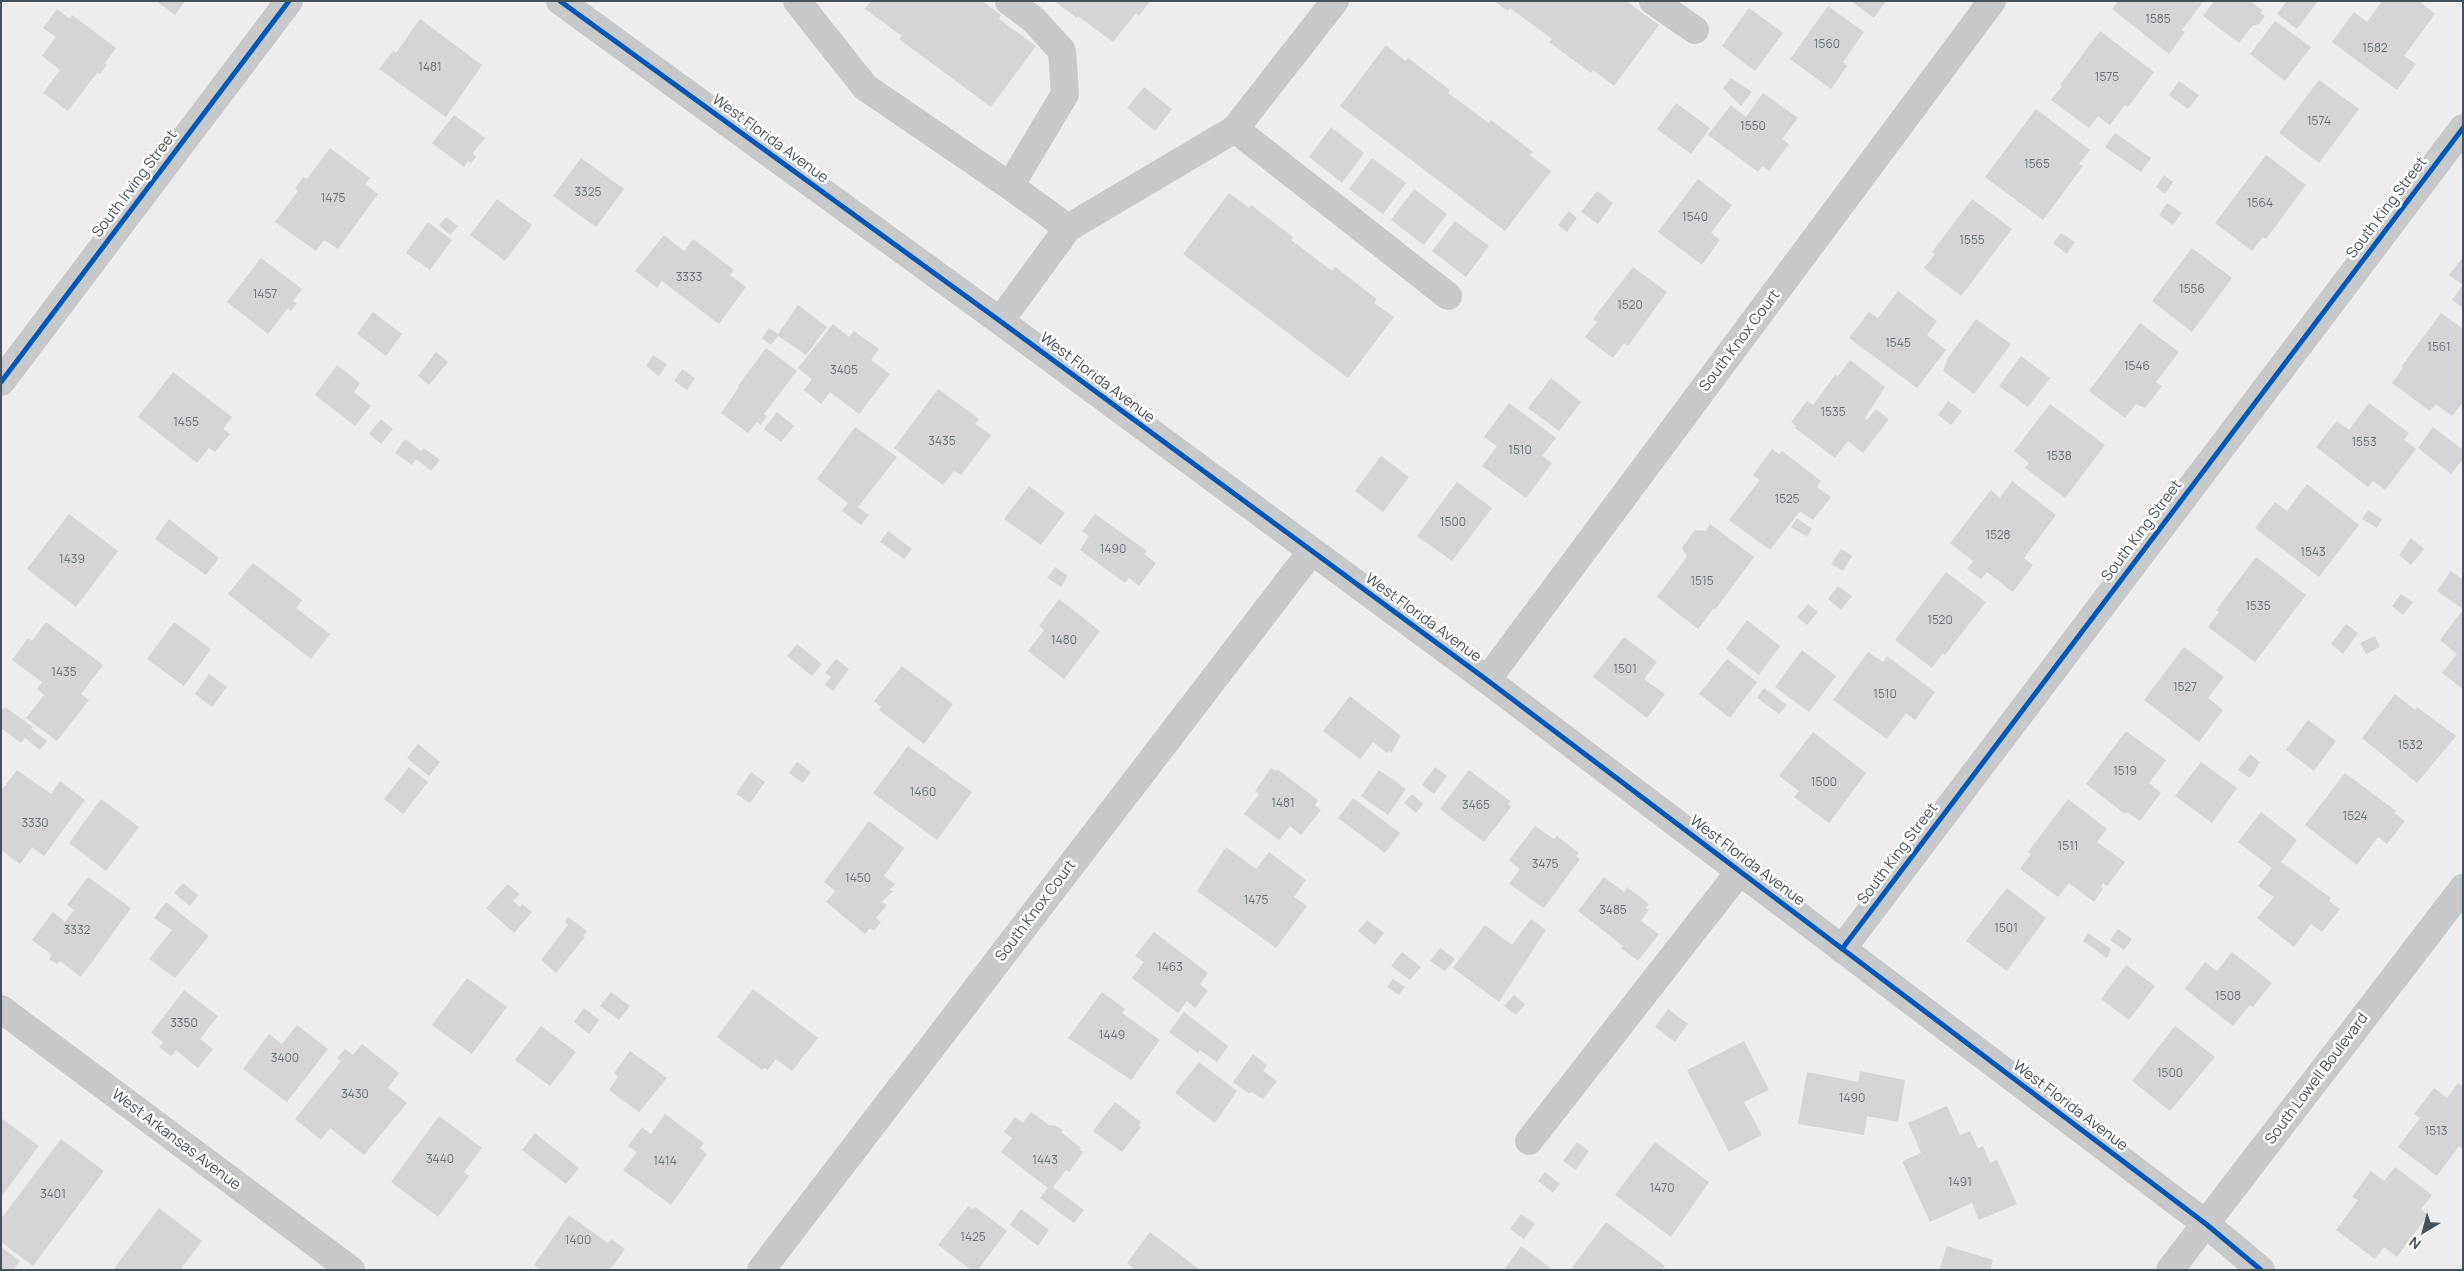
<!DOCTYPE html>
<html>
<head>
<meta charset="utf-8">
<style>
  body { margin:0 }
  #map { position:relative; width:2464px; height:1271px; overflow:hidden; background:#ededed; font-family:Manrope,sans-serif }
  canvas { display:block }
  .frame { position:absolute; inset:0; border:2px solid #455058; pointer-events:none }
  .north { position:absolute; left:2399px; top:1206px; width:50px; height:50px; -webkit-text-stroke:4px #fff; paint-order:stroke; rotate:217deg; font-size:14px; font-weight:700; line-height:20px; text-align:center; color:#455058 }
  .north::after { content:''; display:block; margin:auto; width:18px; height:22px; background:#455058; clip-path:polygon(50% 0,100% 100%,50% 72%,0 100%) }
</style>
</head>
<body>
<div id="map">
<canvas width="2464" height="1271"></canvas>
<div class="frame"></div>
<div class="north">N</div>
</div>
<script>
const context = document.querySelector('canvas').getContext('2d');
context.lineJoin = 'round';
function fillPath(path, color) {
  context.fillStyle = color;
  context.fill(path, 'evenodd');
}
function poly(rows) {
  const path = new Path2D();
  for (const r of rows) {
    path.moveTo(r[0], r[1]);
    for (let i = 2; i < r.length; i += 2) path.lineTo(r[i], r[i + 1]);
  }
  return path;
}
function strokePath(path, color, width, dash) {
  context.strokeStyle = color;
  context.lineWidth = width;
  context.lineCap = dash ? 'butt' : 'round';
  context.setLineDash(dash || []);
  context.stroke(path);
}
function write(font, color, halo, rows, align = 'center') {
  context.font = font + ' Manrope,sans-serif';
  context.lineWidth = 5;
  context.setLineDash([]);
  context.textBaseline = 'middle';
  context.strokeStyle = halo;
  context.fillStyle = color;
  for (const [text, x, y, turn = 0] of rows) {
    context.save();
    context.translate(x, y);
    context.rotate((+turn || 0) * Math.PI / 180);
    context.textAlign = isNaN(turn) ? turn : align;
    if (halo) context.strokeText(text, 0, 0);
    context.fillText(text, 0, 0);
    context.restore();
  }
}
fillPath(poly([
  [156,1,185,1,175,15],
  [871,1,982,1,1001,15,999,19,1036,46,991,107,899,39,902,36,865,9],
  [1054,1,1150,1,1139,16,1136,13,1113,42,1078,16,1077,18],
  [1494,1,1626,1,1659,25,1614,86,1593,70,1591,73,1549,42,1552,39,1510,8,1508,11],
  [1851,1,1886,1,1874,18],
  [2118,1,2201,1,2203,2,2182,30,2185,32,2169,54,2112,9],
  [2214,1,2250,1,2262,10,2260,13,2265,16,2259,24,2252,26,2239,43,2203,16],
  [2287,1,2318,1,2297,29,2277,14],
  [2382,1,2419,1,2435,14,2404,56,2416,64,2397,90,2332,42,2354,12,2367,22],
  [1828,6,1864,32,1843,62,1847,66,1831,89,1790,59],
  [1749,8,1783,33,1755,71,1722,46],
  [57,9,70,19,72,15,116,48,105,63,107,65,100,74,97,73,68,111,43,93,60,70,42,56,56,37,43,28],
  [420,19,482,65,446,117,379,69,393,51,396,53],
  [2275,21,2311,47,2285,81,2250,54],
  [2100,31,2154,72,2128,107,2125,105,2110,125,2098,116,2089,128,2051,100,2062,86,2060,85],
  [1386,45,1405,61,1408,58,1450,90,1448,93,1489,123,1491,120,1533,152,1530,155,1551,171,1505,231,1340,106],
  [1731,78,1752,92,1741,106,1723,88],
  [2319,80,2359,109,2319,163,2279,133],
  [2179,81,2199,95,2188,109,2169,95],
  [1144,87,1172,109,1155,131,1127,108],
  [1763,93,1798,118,1782,139,1789,144,1769,171,1762,166,1758,172,1708,135,1731,105,1746,117],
  [1676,103,1710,128,1691,154,1657,129],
  [2036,109,2090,150,2079,164,2083,166,2043,220,1985,177],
  [454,115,485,138,473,153,476,157,471,163,468,161,464,167,432,143],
  [1331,127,1364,153,1342,183,1309,157],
  [2115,133,2151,158,2141,172,2105,147],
  [330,148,370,178,365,184,378,194,338,249,324,240,316,251,275,222,298,191,295,189,303,177,307,179],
  [2266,155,2306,185,2266,239,2263,237,2252,251,2215,223],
  [581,158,624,189,596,227,553,196],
  [1372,158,1406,183,1383,214,1349,189],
  [2164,175,2173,182,2165,194,2156,187],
  [1698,179,1732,205,1711,233,1720,240,1702,265,1658,232],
  [1414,189,1447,214,1424,245,1391,220],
  [1597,191,1613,203,1598,224,1581,212],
  [1229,193,1249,208,1251,205,1293,237,1291,240,1332,271,1335,267,1369,293,1377,299,1374,303,1394,317,1348,378,1183,254],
  [497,199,532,225,505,261,470,235],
  [1972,199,2012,229,1961,296,1924,268,1935,254,1932,252],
  [2167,203,2182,213,2173,225,2159,215],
  [1569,211,1577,218,1567,232,1558,225],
  [446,217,458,226,450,235,439,225],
  [1455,221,1489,246,1466,277,1432,251],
  [428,222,452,240,430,270,406,253],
  [2061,233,2075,242,2067,254,2053,243],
  [664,235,684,251,693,239,734,270,730,275,746,287,719,324,662,281,657,288,635,271],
  [2192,248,2232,278,2192,332,2152,301],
  [2463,257,2463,285,2449,275],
  [261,258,302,289,293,301,297,303,291,311,288,308,268,334,227,302],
  [1633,267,1667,292,1628,346,1624,343,1613,358,1585,337,1597,322,1593,319],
  [2463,285,2463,308,2452,300],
  [1898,291,1937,321,1927,335,1946,350,1917,388,1849,338,1869,312,1878,318],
  [798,305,827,327,806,355,778,336,771,345,762,338,769,328,778,334],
  [373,312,402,334,386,356,357,334],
  [2441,313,2463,329,2463,402,2452,416,2436,404,2430,411,2392,383,2403,368,2401,367],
  [1976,319,2011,344,1974,394,1943,371,1948,358],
  [2140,323,2179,352,2156,382,2162,386,2145,408,2136,404,2125,418,2089,391],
  [833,324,849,337,854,331,879,349,871,360,890,374,859,414,830,392,821,404,804,390,812,379,798,368],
  [766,348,797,371,764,414,767,416,761,425,757,422,748,433,721,413,739,387,738,386],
  [436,352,448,362,429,385,418,376],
  [653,355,667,364,659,376,646,366],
  [2021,356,2050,378,2028,407,1999,386],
  [1850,360,1885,387,1865,418,1867,420,1876,409,1889,419,1863,453,1848,441,1835,458,1795,428,1796,426,1791,422,1807,401,1813,405,1835,375,1838,376],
  [337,365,360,383,354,392,371,406,355,426,315,395],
  [682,369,695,378,687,390,674,381],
  [173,372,232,417,223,429,230,434,215,452,209,448,197,463,138,417],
  [1551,378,1581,402,1559,431,1528,408],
  [938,389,979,419,975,424,991,435,961,475,954,471,943,485,894,448],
  [1948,401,1962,411,1951,425,1938,415],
  [1509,403,1556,438,1542,456,1552,463,1526,498,1482,466,1497,446,1484,437],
  [2369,403,2409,433,2404,440,2416,449,2385,490,2373,481,2368,487,2316,447,2337,421,2349,430],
  [2050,404,2105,445,2065,498,2025,468,2029,463,2014,451],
  [777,412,794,426,781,442,764,429],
  [381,419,393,429,381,444,369,434],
  [855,427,897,457,858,507,869,515,861,525,842,511,848,503,817,479],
  [2433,427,2463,450,2463,459,2451,474,2418,448],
  [405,439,421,451,424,448,440,460,431,471,416,459,412,465,395,453],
  [1772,449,1779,454,1782,451,1821,481,1817,487,1831,497,1813,520,1800,511,1770,550,1729,520,1760,480,1753,475],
  [1381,456,1409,477,1383,512,1355,491],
  [2012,481,2056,515,2024,558,2033,565,2013,592,1987,572,1981,579,1967,569,1973,561,1950,543,1991,490,2000,498],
  [1457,482,1492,508,1452,561,1417,536],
  [2307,484,2359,525,2319,577,2255,528,2275,502,2287,511],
  [1029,486,1065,513,1041,545,1004,519],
  [2368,510,2382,519,2377,528,2362,519],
  [69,514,118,551,76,607,27,569],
  [1095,514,1147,551,1144,554,1156,563,1139,586,1129,578,1125,583,1080,550,1089,536,1082,531],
  [1797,518,1812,529,1807,537,1791,527],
  [169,519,219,558,206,575,155,539],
  [1710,524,1754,557,1715,610,1714,608,1698,629,1657,597,1687,557,1682,548,1695,530,1706,531],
  [888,531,912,549,904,559,880,542],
  [2411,538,2424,549,2411,565,2399,555],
  [1841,549,1852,556,1843,571,1831,564],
  [2256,557,2306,595,2255,662,2208,627,2219,612,2216,610],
  [253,563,302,600,296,608,330,634,311,659,228,594],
  [1055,567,1068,576,1061,587,1047,578],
  [2451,571,2463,580,2463,609,2437,591],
  [1946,572,1986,602,1945,655,1943,653,1932,668,1895,640],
  [1838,586,1852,596,1841,610,1828,599],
  [2401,594,2413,602,2403,615,2392,606],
  [1059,599,1100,631,1064,679,1028,651,1044,630,1039,626],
  [1808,604,1818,612,1807,625,1797,617],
  [2461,612,2463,614,2463,689,2442,673,2457,654,2440,640],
  [1747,620,1780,646,1759,675,1726,649],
  [46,622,103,665,81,694,89,700,57,741,26,718,44,695,37,689,42,682,12,660,28,638,32,641],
  [174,622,211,649,184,686,147,659],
  [2346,624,2358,633,2343,654,2331,644],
  [2375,636,2380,647,2366,654,2360,643],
  [1624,637,1657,662,1644,679,1665,694,1647,718,1593,677],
  [797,644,822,664,812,676,787,656],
  [2184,647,2224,677,2208,698,2223,710,2199,742,2144,700],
  [1802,650,1836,676,1809,712,1775,687],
  [1868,652,1883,662,1887,656,1935,692,1915,720,1906,713,1887,739,1833,700],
  [836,659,849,669,833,691,825,685,831,677,825,673],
  [1727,659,1757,682,1730,718,1699,694],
  [902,666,953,704,924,744,879,710,881,707,874,701],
  [209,674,227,687,212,707,195,694],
  [1764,688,1787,705,1779,714,1757,698],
  [2395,694,2415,710,2417,707,2456,736,2417,783,2362,738],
  [1350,696,1401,736,1391,753,1389,751,1387,753,1373,742,1360,759,1323,731],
  [5,707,33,727,31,729,47,741,40,750,25,738,21,743,1,728,1,711],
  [2308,720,2336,741,2314,771,2286,750],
  [2126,731,2166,760,2149,783,2161,793,2140,821,2127,812,2125,814,2086,784],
  [1813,732,1866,773,1829,823,1794,797,1799,791,1779,776],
  [418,744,440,762,429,776,407,758],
  [908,746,972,792,937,840,873,793],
  [2250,754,2260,762,2250,778,2238,770],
  [797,762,811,772,803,783,789,773],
  [2201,762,2237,788,2212,823,2175,796],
  [409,767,428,782,403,814,384,799],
  [1435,767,1447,776,1434,794,1422,785],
  [1271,768,1276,771,1277,769,1318,800,1315,805,1321,810,1301,835,1290,826,1279,840,1244,814,1259,794,1255,791],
  [17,770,51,794,60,781,85,800,44,856,32,847,20,864,1,850,1,791],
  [1379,770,1406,789,1388,815,1361,796],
  [1469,770,1510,801,1508,804,1511,807,1484,842,1440,809],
  [751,772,765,782,750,803,736,794],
  [2345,773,2396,811,2394,813,2405,821,2387,844,2378,837,2357,865,2305,825],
  [1412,794,1423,804,1416,813,1404,803],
  [1353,798,1400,833,1385,853,1338,818],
  [101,799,139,827,106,871,69,843],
  [2068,799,2107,829,2097,842,2125,862,2107,886,2103,883,2101,887,2103,889,2094,902,2069,883,2058,897,2020,869,2031,854,2028,852],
  [2261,812,2297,840,2281,862,2331,898,2329,901,2340,909,2322,932,2311,924,2294,947,2257,918,2274,897,2258,886,2272,868,2238,842],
  [869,821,904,848,884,876,895,884,890,890,893,891,882,902,887,905,876,918,881,922,874,931,870,928,865,934,826,902,835,891,824,882],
  [1535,826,1554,839,1557,836,1579,853,1576,856,1580,859,1544,908,1509,884,1520,869,1509,860],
  [1226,847,1256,869,1269,852,1306,880,1294,897,1307,906,1276,948,1197,891],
  [88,877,131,908,81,977,60,961,57,964,49,959,52,955,32,940,53,912,65,922,74,910,67,905],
  [1604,877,1624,892,1627,887,1649,904,1646,908,1649,910,1641,921,1659,934,1638,961,1621,948,1623,946,1578,911],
  [183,883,198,895,190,906,174,893],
  [508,884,520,894,513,901,520,907,522,904,532,912,514,933,486,908],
  [2007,888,2046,918,2007,971,1966,941],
  [166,902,209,936,175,978,149,959,172,930,154,918],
  [568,917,587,931,583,936,585,937,556,973,541,960,568,925,565,922],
  [1531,919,1546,930,1499,1002,1453,968,1485,925,1512,945],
  [1367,920,1384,933,1375,945,1358,931],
  [2118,929,2132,939,2124,950,2110,940],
  [1154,932,1208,973,1200,984,1208,991,1195,1008,1187,1001,1178,1013,1132,978,1144,962,1135,956],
  [2088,933,2111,949,2107,958,2083,941],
  [1440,948,1455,959,1445,971,1430,961],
  [1402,952,1421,967,1410,980,1391,966],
  [2232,952,2272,983,2253,1007,2250,1005,2233,1026,2185,989,2205,962,2217,971],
  [2126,965,2155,986,2129,1020,2101,999],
  [467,978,507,1007,472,1054,432,1025],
  [1393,979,1405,987,1399,995,1387,987],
  [753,989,818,1038,792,1071,776,1059,768,1070,764,1068,762,1070,717,1037],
  [184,990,218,1016,200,1039,213,1049,198,1068,176,1050,171,1056,159,1047,163,1042,151,1033],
  [611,992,630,1006,619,1020,600,1006],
  [1102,992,1125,1009,1122,1013,1160,1040,1131,1080,1068,1038],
  [1514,995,1525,1004,1516,1015,1504,1006],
  [584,1008,599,1020,589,1034,574,1022],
  [1668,1009,1688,1024,1675,1042,1655,1027],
  [1184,1012,1228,1046,1217,1062,1200,1050,1198,1053,1169,1032],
  [297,1025,328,1049,287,1102,243,1069,269,1034,282,1044],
  [541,1026,576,1052,550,1086,515,1060],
  [2175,1026,2215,1057,2170,1111,2132,1081],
  [1744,1041,1769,1090,1744,1102,1762,1135,1729,1152,1687,1070],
  [362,1044,399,1073,388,1088,407,1103,364,1155,330,1128,321,1140,295,1119,341,1061,337,1058,345,1049,353,1055],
  [630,1051,667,1078,639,1112,609,1090,618,1077,614,1073],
  [1253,1054,1267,1065,1263,1071,1277,1081,1263,1099,1251,1092,1250,1094,1233,1082],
  [1199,1062,1237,1091,1215,1123,1175,1093],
  [1860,1071,1905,1080,1898,1122,1867,1116,1864,1135,1798,1124,1807,1072,1858,1082],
  [2458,1083,2463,1087,2463,1149,2459,1146,2437,1176,2398,1147,2420,1118,2414,1114,2434,1088,2447,1098],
  [1115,1102,1141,1122,1138,1126,1141,1127,1122,1152,1093,1131],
  [1947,1106,1960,1135,1970,1131,1978,1148,1983,1146,1990,1163,1997,1160,2017,1204,1979,1220,1972,1203,1930,1222,1903,1163,1903,1161,1921,1153,1908,1123],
  [1031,1112,1049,1125,1056,1126,1063,1130,1061,1132,1081,1148,1080,1150,1083,1152,1069,1172,1066,1170,1053,1187,1084,1210,1074,1223,1040,1198,1048,1188,1001,1152,1012,1138,1004,1132,1015,1117,1023,1123],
  [665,1114,704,1143,700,1148,707,1154,671,1205,623,1170,637,1152,628,1146,642,1127,651,1134],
  [439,1116,482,1148,464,1172,469,1176,438,1217,391,1182],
  [1,1118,39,1146,1,1197],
  [535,1133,579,1168,566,1184,522,1150],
  [61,1139,104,1171,33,1266,1,1242,1,1219],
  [1577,1142,1589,1151,1576,1170,1563,1161],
  [1655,1142,1709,1182,1671,1237,1615,1195],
  [2395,1167,2432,1195,2421,1209,2428,1215,2397,1257,2384,1247,2375,1259,2336,1230,2358,1200,2352,1197,2371,1171,2384,1181],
  [1545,1172,1560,1184,1553,1193,1538,1181],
  [968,1206,973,1209,975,1207,1007,1231,978,1270,971,1270,938,1245],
  [159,1208,202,1241,180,1270,113,1270],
  [1021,1209,1049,1230,1038,1246,1010,1225],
  [1521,1214,1535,1224,1524,1239,1510,1229],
  [569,1215,608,1243,611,1239,625,1249,613,1266,608,1270,542,1270,534,1265],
  [1606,1222,1665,1266,1661,1270,1571,1269],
  [1150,1232,1200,1270,1136,1270,1127,1263],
  [1521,1246,1553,1270,1504,1270],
  [1947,1246,1993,1260,1990,1270,1939,1270],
  [1,1247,20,1261,13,1270,1,1270]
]), '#d5d5d7');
strokePath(poly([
  [560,1,1000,321,1487,680,2206,1224,2261,1270],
  [797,1,865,87,1010,186,1068,228],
  [1009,1,1034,20,1062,51,1065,94,1010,186],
  [1653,1,1695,30],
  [1235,129,1448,296],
  [1000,321,1068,228,1235,129,1335,1],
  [1,382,289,1],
  [1487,680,1992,1],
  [1842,949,2463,128],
  [1,1009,351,1270],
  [1529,1141,1740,871],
  [761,1270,1311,552],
  [2170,1270,2463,888]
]), '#c7c9cb', 28);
strokePath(poly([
  [560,1,1000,321,1487,680,2206,1224,2261,1270],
  [1,382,289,1],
  [1842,949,2463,128]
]), '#0057b8', 5);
write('12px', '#6a7379', null, [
  ["1585",2158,20],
  ["1560",1827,45],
  ["1582",2375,49],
  ["1481",430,68],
  ["1575",2107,78],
  ["1574",2319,122],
  ["1550",1753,127],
  ["1565",2037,165],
  ["3325",588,193],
  ["1475",333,199],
  ["1564",2260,204],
  ["1540",1695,218],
  ["1555",1972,241],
  ["3333",689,278],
  ["1556",2192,290],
  ["1457",265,295],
  ["1520",1630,306],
  ["1545",1898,344],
  ["1561",2439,348],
  ["1546",2137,367],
  ["3405",844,371],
  ["1535",1833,413],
  ["1455",186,423],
  ["3435",942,442],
  ["1553",2364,443],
  ["1510",1520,451],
  ["1538",2059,457],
  ["1525",1787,500],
  ["1500",1453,523],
  ["1528",1998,536],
  ["1490",1113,550],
  ["1543",2313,553],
  ["1439",72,560],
  ["1515",1702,582],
  ["1535",2258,607],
  ["1520",1940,621],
  ["1480",1064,641],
  ["1501",1625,670],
  ["1435",64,673],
  ["1527",2185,688],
  ["1510",1885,695],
  ["1532",2410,746],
  ["1519",2125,772],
  ["1500",1824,783],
  ["1460",923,793],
  ["1481",1283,804],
  ["3465",1476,806],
  ["1524",2355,817],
  ["3330",35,824],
  ["1511",2068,847],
  ["3475",1545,865],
  ["1450",858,879],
  ["1475",1256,901],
  ["3485",1613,911],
  ["1501",2006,929],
  ["3332",77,931],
  ["1463",1170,968],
  ["1508",2228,997],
  ["3350",184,1024],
  ["1449",1112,1036],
  ["3400",285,1059],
  ["1500",2170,1074],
  ["3430",355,1095],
  ["1490",1852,1099],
  ["1513",2436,1132],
  ["3440",440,1160],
  ["1443",1045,1161],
  ["1414",665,1162],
  ["1491",1960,1183],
  ["1470",1662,1189],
  ["3401",53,1195],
  ["1425",973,1238],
  ["1400",578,1241]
]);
write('15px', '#455058', '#fff', [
  ["West Florida Avenue",770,139,36],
  ["South Irving Street",135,184,-53],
  ["South King Street",2387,208,-53],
  ["South Knox Court",1740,341,-53],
  ["West Florida Avenue",1097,378,37],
  ["South King Street",2142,531,-53],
  ["West Florida Avenue",1423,618,36],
  ["South King Street",1898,854,-53],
  ["West Florida Avenue",1747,861,37],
  ["South Knox Court",1036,911,-53],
  ["South Lowell Boulevard",2317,1079,-53],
  ["West Florida Avenue",2070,1106,37],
  ["West Arkansas Avenue",176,1140,37]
]);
</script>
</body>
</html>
